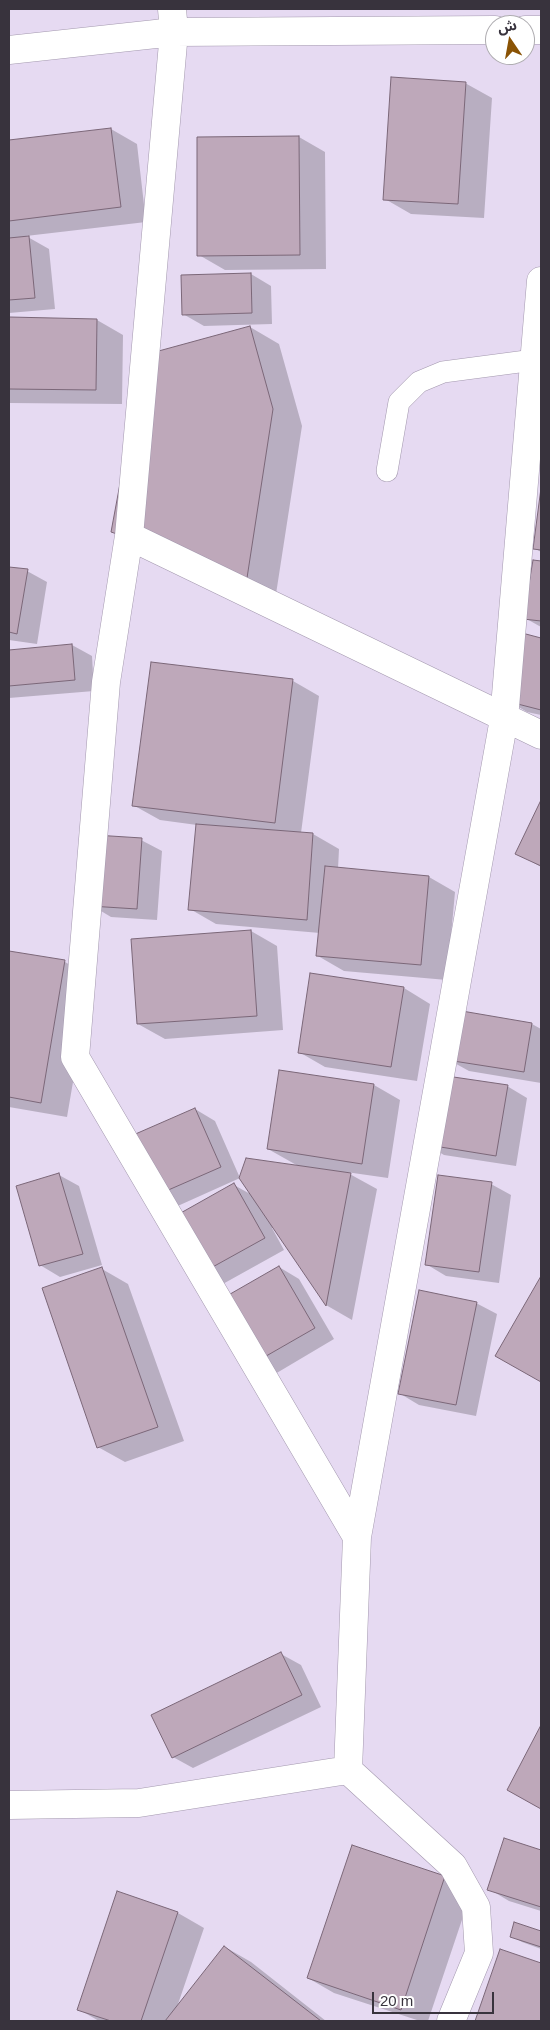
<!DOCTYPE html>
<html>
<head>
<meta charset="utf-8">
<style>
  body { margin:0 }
  #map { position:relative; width:550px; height:2030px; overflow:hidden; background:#e6daf2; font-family:Arial,"Noto Sans Arabic",sans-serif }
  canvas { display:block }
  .frame { position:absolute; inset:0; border:10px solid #38333d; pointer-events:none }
  .north { position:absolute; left:485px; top:15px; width:50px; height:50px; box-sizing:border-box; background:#fff; border:1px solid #afadb1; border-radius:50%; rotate:348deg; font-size:14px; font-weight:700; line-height:20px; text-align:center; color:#38333d }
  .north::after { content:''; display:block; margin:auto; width:18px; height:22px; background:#8a5305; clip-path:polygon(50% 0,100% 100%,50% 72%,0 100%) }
  .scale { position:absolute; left:372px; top:1992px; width:122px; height:22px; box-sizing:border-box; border:2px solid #38333d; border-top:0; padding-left:6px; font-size:15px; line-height:18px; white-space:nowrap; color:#38333d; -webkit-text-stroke:4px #fff; paint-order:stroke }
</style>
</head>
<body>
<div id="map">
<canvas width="550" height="2030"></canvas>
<div class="frame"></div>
<div class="north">ش</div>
<div class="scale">20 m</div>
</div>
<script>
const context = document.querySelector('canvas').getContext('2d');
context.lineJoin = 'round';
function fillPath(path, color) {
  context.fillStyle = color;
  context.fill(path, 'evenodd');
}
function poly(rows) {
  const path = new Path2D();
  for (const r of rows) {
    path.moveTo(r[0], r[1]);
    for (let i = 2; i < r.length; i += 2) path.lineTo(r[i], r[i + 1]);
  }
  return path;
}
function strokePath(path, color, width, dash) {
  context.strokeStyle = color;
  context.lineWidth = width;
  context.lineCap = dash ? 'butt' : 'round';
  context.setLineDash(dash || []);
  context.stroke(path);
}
fillPath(poly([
  [465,83,492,98,484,218,411,214,385,199],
  [111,129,137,144,146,222,26,236,49,249,55,309,9,313,9,142],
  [299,137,325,152,326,269,225,270,199,255],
  [251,274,271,286,272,324,204,326,183,314,182,276],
  [9,318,97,320,123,335,122,404,9,403],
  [250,327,279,344,302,426,276,594,142,548],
  [541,497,541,552,534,548],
  [534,561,541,562,541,627,525,618],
  [9,568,27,571,47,582,37,644,9,640],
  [523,635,541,639,541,715,527,712,507,700],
  [72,645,92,656,94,691,9,698,9,651],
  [293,681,319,696,301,833,313,834,339,849,338,869,429,877,455,892,447,980,344,971,318,956,320,933,216,924,190,909,197,825,160,820,133,805],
  [541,802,541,867,517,853],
  [141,840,162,851,157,920,111,917,91,905],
  [251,931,277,946,283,1030,165,1039,138,1024],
  [9,952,65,962,91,977,67,1117,9,1107],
  [404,988,430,1004,417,1081,325,1067,299,1052],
  [457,1011,532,1024,541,1029,541,1083,469,1071,449,1060],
  [374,1085,400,1100,388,1178,346,1172,377,1189,352,1320,326,1305,274,1227,272,1228,284,1250,221,1285,201,1273,234,1185,252,1195,300,1167,268,1149],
  [507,1086,527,1098,516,1166,444,1155,424,1143],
  [195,1109,215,1121,240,1178,171,1209,151,1198],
  [59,1175,79,1186,102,1265,60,1277,40,1265],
  [491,1184,511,1195,499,1283,446,1276,426,1264],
  [279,1267,299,1279,334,1339,275,1374,255,1362],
  [102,1269,128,1284,184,1441,125,1462,98,1447],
  [541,1278,541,1381,497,1356],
  [476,1303,497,1314,476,1416,419,1405,399,1393],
  [281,1654,301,1665,321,1707,193,1768,173,1757],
  [541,1728,541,1809,508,1790],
  [505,1840,541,1851,541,1911,509,1901,489,1889],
  [445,1878,471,1893,428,2021,420,2021,334,1993,308,1978],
  [178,1913,204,1928,177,2007,225,1947,251,1962,326,2021,99,2021,78,2009],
  [515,1923,541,1932,541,1949,522,1942,511,1936],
  [501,1951,541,1964,541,2021,477,2021]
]), '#0003');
const building = poly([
  [391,77,466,82,458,204,383,200,391,77],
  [111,128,121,207,9,221,9,140,111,128],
  [299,136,300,255,197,256,197,137,299,136],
  [29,236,35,298,9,300,9,238,29,236],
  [251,273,252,313,182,315,181,275,251,273],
  [9,317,97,319,96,390,9,389,9,317],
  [250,326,273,409,247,578,111,532,144,355,250,326],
  [541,488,541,550,533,549,541,488],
  [533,560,541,561,541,621,523,619,533,560],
  [9,567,28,569,17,634,9,632,9,567],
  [522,633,541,638,541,710,506,701,522,633],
  [72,644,75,680,9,686,9,650,72,644],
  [151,662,293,679,275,823,132,806,151,662],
  [541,800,541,866,515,854,541,800],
  [196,824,313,833,307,920,188,910,196,824],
  [95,835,142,838,137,909,90,906,95,835],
  [325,866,429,876,421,965,316,956,325,866],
  [251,930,257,1016,137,1024,131,939,251,930],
  [9,951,65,960,41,1103,9,1097,9,951],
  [310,973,404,987,391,1067,298,1053,310,973],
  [456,1010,532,1023,524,1072,447,1060,456,1010],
  [279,1070,374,1084,362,1164,267,1149,279,1070],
  [433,1074,508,1085,496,1156,422,1144,433,1074],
  [195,1108,221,1167,150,1198,124,1139,195,1108],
  [246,1158,351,1173,326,1306,239,1178,246,1158],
  [59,1173,83,1254,39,1266,16,1186,59,1173],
  [438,1175,492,1182,479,1272,425,1265,438,1175],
  [234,1183,265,1238,200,1274,170,1219,234,1183],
  [279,1266,315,1328,254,1363,218,1301,279,1266],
  [102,1267,158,1427,97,1448,42,1288,102,1267],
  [541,1276,541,1382,495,1356,541,1276],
  [419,1290,477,1302,456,1405,398,1394,419,1290],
  [281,1652,302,1695,172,1758,151,1715,281,1652],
  [541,1725,541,1809,507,1790,541,1725],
  [504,1838,541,1850,541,1907,487,1890,504,1838],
  [352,1845,445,1876,401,2010,307,1978,352,1845],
  [117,1891,178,1912,141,2021,111,2021,77,2010,117,1891],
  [514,1922,541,1931,541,1947,510,1937,514,1922],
  [224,1946,321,2021,165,2021,224,1946],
  [500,1949,541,1963,541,2021,475,2021,500,1949]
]);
fillPath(building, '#bea8ba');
strokePath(building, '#7b6778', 1);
const service = poly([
  [387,471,399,402,419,382,443,372,534,360]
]);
const minor = poly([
  [172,9,174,32,129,536,106,682,75,1057,357,1537],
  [525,30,541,30],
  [9,50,174,32,495,30],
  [129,536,541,735],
  [9,1805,139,1803,348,1770],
  [451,2021,479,1953,476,1907,453,1866,348,1770,357,1537,504,719,541,281]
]);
strokePath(service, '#a398ae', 22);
strokePath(minor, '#a398ae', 29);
strokePath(service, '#fff', 21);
strokePath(minor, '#fff', 28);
</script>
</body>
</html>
